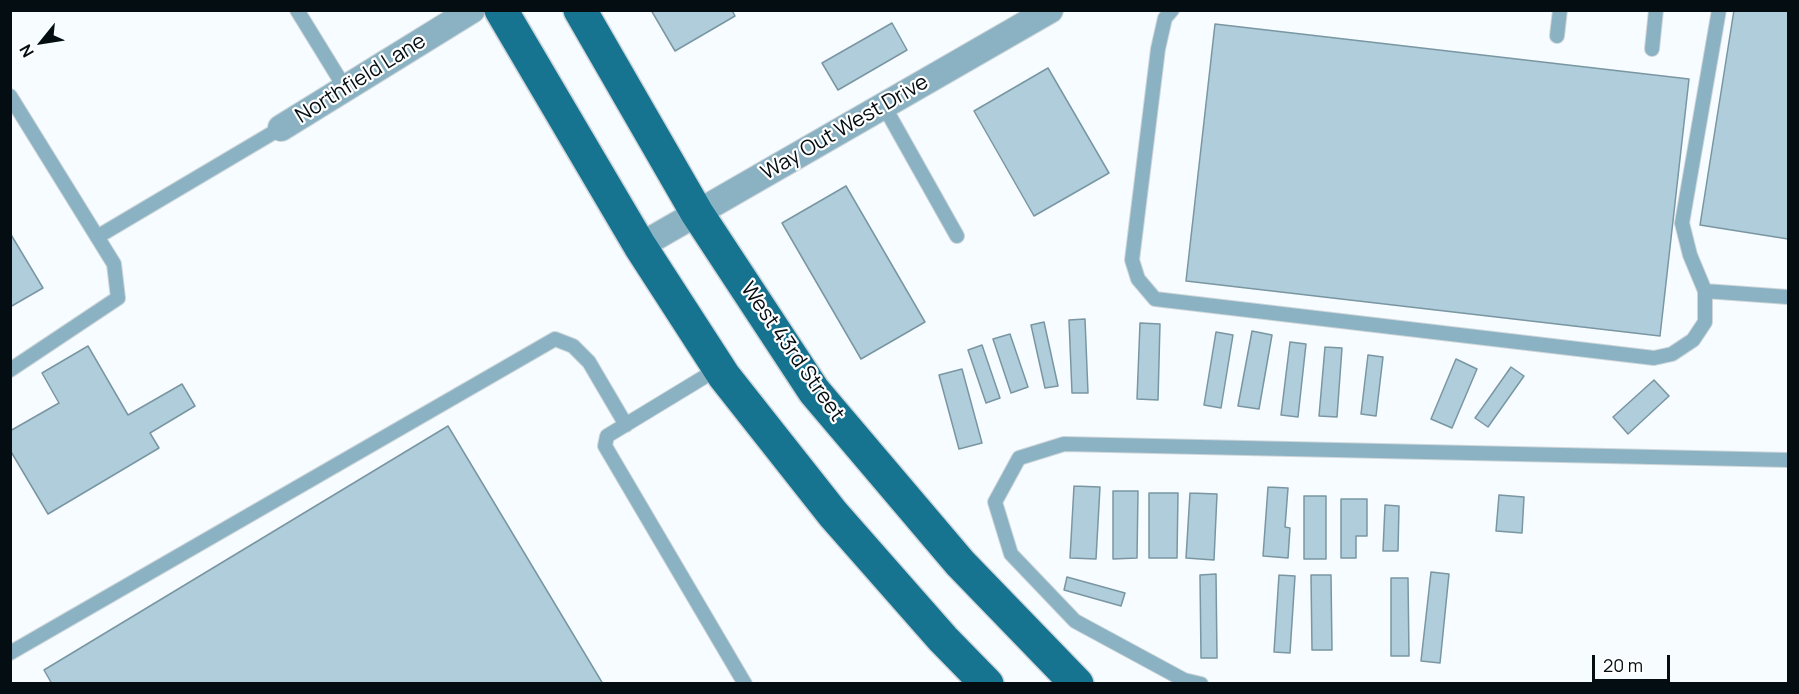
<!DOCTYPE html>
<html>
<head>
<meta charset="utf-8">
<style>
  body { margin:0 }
  #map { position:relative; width:1799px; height:694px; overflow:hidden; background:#f6fcff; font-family:Manrope,sans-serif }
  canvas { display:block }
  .frame { position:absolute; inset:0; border:12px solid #040d12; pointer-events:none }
  .north { position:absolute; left:12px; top:12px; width:60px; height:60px; -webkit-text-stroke:4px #fff; paint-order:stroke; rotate:240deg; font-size:16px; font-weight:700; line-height:24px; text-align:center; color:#040d12 }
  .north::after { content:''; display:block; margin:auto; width:21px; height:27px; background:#040d12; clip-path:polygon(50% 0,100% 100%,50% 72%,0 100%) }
  .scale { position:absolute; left:1592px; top:655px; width:78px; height:27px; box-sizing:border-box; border:3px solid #040d12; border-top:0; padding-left:8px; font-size:18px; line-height:21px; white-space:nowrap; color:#040d12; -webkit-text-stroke:4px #fff; paint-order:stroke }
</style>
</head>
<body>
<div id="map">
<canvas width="1799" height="694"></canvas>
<div class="frame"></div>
<div class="north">N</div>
<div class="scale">20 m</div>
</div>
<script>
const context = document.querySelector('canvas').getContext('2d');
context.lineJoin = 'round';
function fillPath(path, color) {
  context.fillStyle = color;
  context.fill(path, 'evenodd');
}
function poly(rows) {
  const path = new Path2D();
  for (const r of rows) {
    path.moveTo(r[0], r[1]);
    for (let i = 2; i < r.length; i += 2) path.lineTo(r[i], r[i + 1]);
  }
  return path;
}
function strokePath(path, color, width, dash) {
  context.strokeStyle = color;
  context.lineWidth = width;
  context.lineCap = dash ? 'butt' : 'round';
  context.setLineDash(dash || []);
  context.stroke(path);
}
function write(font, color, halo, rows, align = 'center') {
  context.font = font + ' Manrope,sans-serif';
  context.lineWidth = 4.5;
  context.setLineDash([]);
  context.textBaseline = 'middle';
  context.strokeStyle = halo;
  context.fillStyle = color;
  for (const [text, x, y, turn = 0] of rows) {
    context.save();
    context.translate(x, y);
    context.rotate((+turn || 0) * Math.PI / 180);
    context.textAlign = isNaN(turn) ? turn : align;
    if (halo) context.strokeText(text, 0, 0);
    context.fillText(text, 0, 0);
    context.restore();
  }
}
const building = poly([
  [651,10,732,10,735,16,675,51,651,10],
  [1734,10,1788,10,1788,239,1700,225,1734,10],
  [892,23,907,50,838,90,822,63,892,23],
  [1215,24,1689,79,1660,336,1186,281,1215,24],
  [1048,68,1109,173,1034,216,974,111,1048,68],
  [846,186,925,322,861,359,782,223,846,186],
  [10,233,43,288,10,307,10,233],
  [1085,319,1088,393,1072,393,1069,320,1085,319],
  [1044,322,1058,386,1045,388,1031,325,1044,322],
  [1140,323,1160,324,1158,400,1137,399,1140,323],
  [1252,331,1272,335,1259,409,1238,406,1252,331],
  [1216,332,1233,335,1221,408,1204,405,1216,332],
  [1010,334,1028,387,1011,393,993,339,1010,334],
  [1290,342,1306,344,1298,417,1281,415,1290,342],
  [982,345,1000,398,986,403,968,350,982,345],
  [88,346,128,415,182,384,195,406,150,433,159,448,48,514,10,450,10,431,59,403,42,373,88,346],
  [1325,347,1342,348,1337,417,1319,416,1325,347],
  [1368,355,1383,357,1376,416,1361,414,1368,355],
  [1456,359,1477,369,1452,428,1431,419,1456,359],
  [1511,367,1524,376,1488,427,1475,418,1511,367],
  [962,369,982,443,959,449,939,375,962,369],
  [1654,380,1669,396,1628,434,1613,417,1654,380],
  [448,426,603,684,52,684,44,670,448,426],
  [1074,486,1100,487,1096,559,1070,558,1074,486],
  [1268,487,1288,488,1285,527,1290,528,1288,558,1263,556,1268,487],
  [1113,491,1138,491,1137,558,1113,559,1113,491],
  [1149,493,1178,493,1177,558,1149,558,1149,493],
  [1190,493,1217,494,1214,560,1186,558,1190,493],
  [1499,495,1524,497,1522,533,1496,531,1499,495],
  [1304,496,1326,496,1326,559,1304,559,1304,496],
  [1341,499,1367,499,1367,536,1356,536,1356,558,1341,558,1341,499],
  [1385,505,1399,506,1398,551,1383,551,1385,505],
  [1431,572,1449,574,1440,663,1421,661,1431,572],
  [1216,574,1217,658,1201,658,1200,575,1216,574],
  [1279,575,1295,576,1290,653,1274,652,1279,575],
  [1311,575,1331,575,1332,650,1312,650,1311,575],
  [1067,577,1125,593,1121,606,1064,590,1067,577],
  [1391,578,1408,578,1409,656,1391,656,1391,578]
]);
fillPath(building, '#afcdda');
strokePath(building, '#7a96a2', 1.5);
const service = poly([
  [297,10,345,88],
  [1172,10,1165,18,1158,49,1132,260,1138,279,1155,299,1654,358,1672,354,1693,340,1705,322,1705,291,1690,255,1682,223,1719,10],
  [1557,36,1560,10],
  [1652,49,1656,10],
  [10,96,114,264,118,298,10,370],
  [884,106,957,236],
  [97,237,281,128],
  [1705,291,1788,297],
  [719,368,607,436,605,446,745,684],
  [10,653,555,339,573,346,589,362,626,425],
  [1184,680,1201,684],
  [1181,684,1184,680,1075,621,1011,554,995,502,1019,458,1064,444,1788,460]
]);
const minor = poly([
  [281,128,472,10],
  [640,246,1050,10]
]);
const primary = poly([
  [501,10,640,246,724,376,833,514,943,639,987,684],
  [580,10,697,213,814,391,960,563,1077,684]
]);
strokePath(service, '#cfd6d9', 16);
strokePath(minor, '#cfd6d9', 28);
strokePath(primary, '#cfd6d9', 36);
strokePath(service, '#8ab2c3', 14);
strokePath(minor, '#8ab2c3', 26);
strokePath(primary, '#167491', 33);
write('21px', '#040d12', '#fff', [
  ["Northfield Lane",361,79,-32],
  ["Way Out West Drive",845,128,-30],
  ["West 43rd Street",792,352,55]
]);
</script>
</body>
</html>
